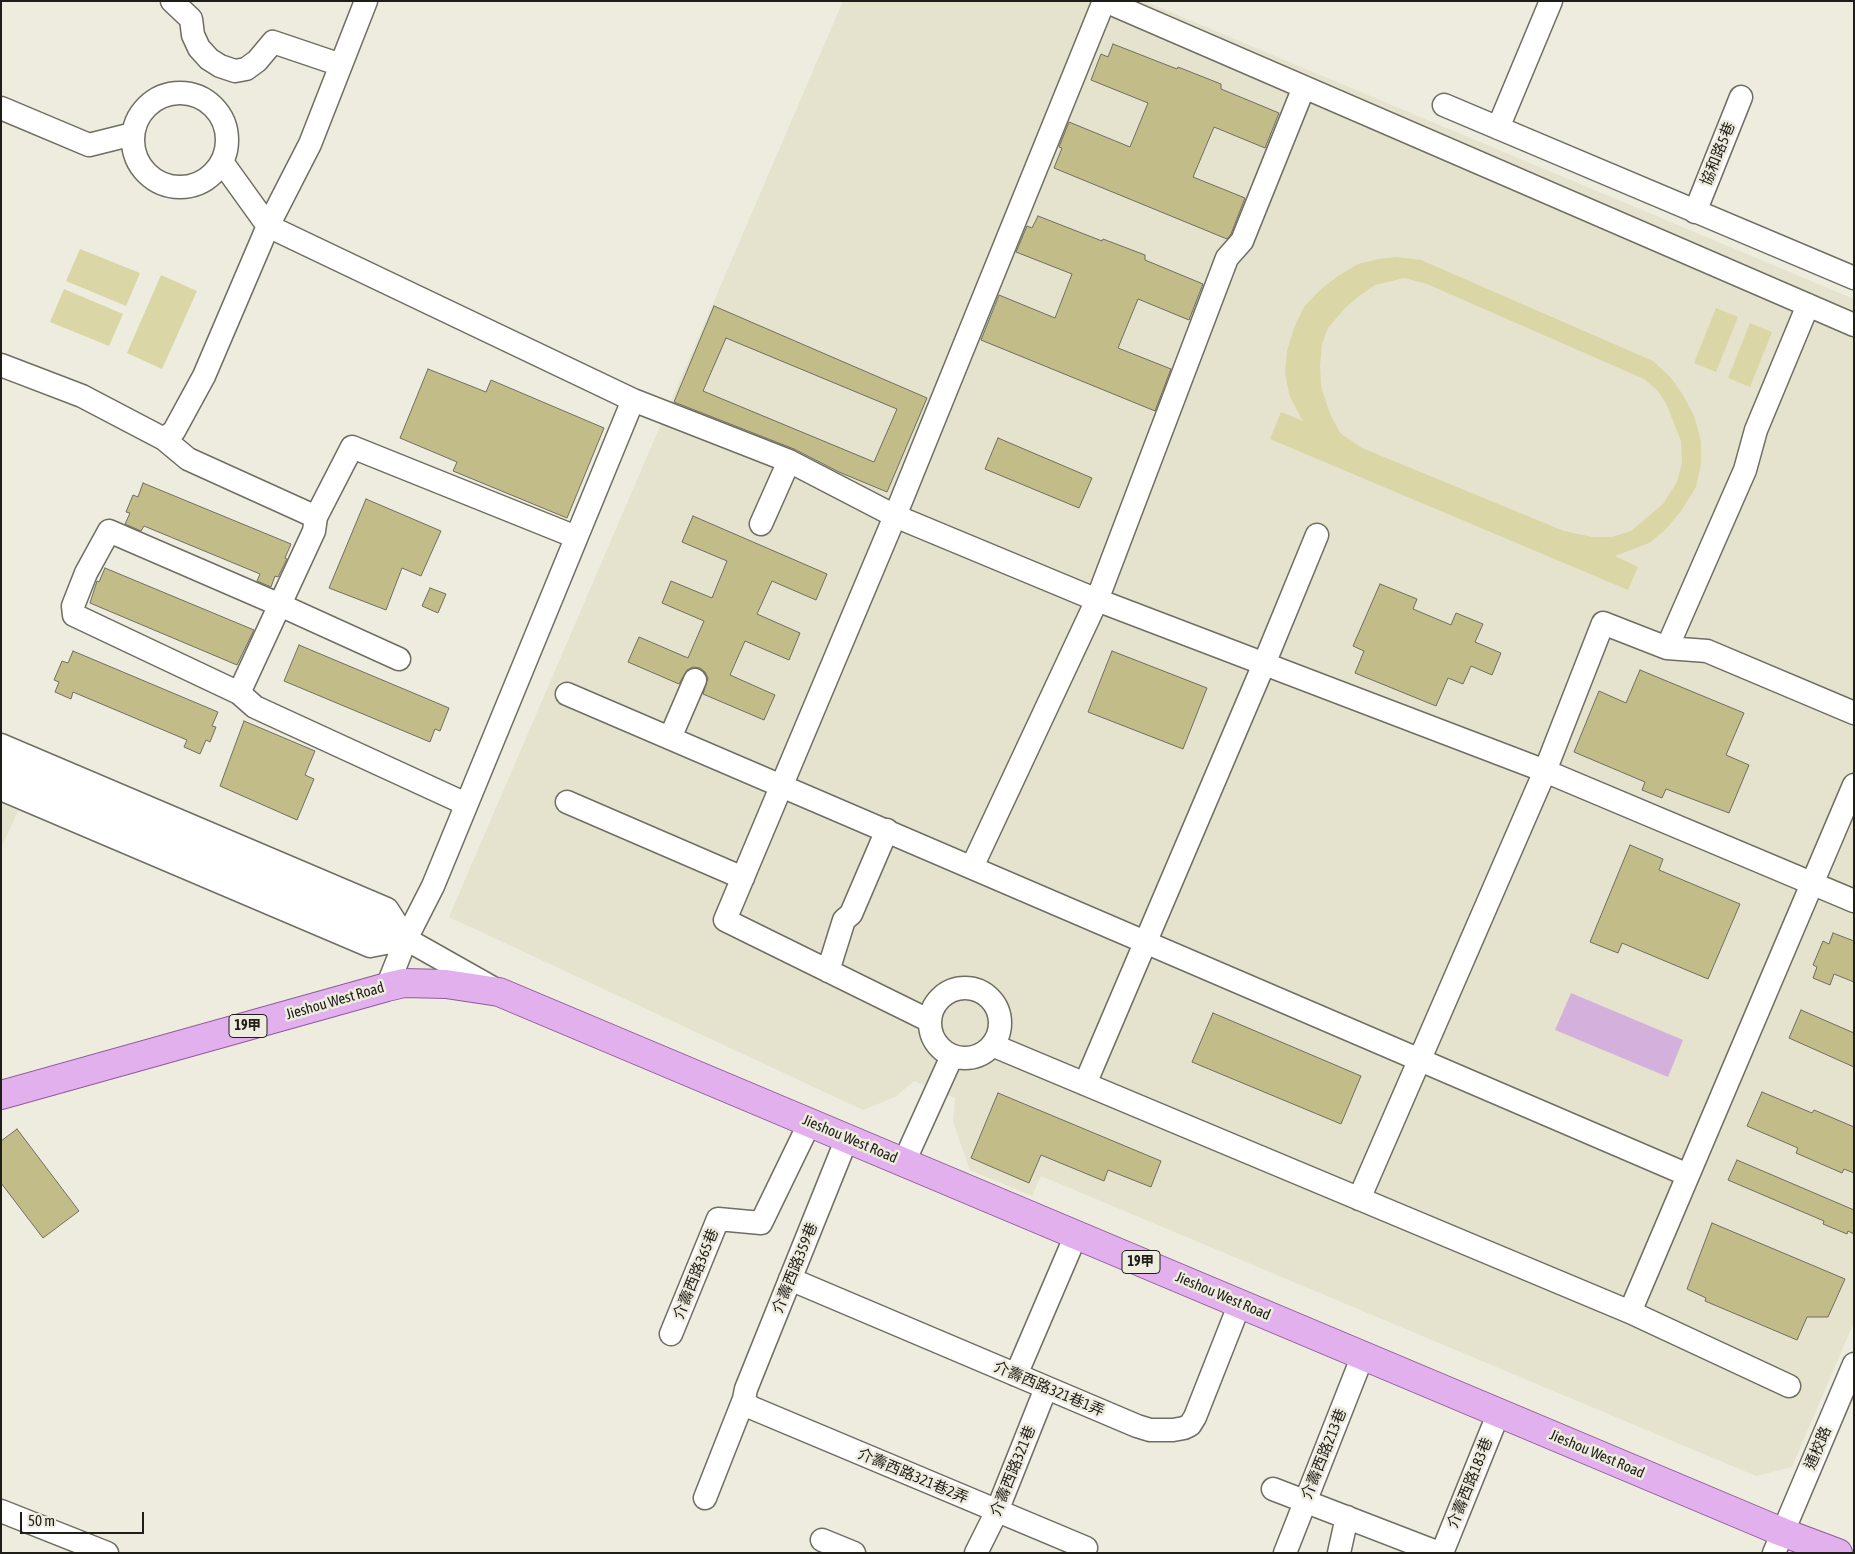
<!DOCTYPE html>
<html>
<head>
<meta charset="utf-8">
<style>
  body { margin:0 }
  #map { position:relative; width:1855px; height:1554px; overflow:hidden; background:#edecde; font-family:"Asap Condensed",sans-serif }
  canvas { display:block }
  .frame { position:absolute; inset:0; border:2px solid #1e1d18; pointer-events:none }
  .scale { position:absolute; left:20px; top:1512px; width:124px; height:22px; box-sizing:border-box; border:2px solid #1e1d18; border-top:0; padding-left:6px; font-size:15px; line-height:18px; white-space:nowrap; color:#1e1d18; -webkit-text-stroke:4px #edecde; paint-order:stroke }
</style>
</head>
<body>
<div id="map">
<canvas width="1855" height="1554"></canvas>
<div class="frame"></div>
<div class="scale">50 m</div>
</div>
<script>
const context = document.querySelector('canvas').getContext('2d');
context.lineJoin = 'round';
function fillPath(path, color) {
  context.fillStyle = color;
  context.fill(path, 'evenodd');
}
function poly(rows) {
  const path = new Path2D();
  for (const r of rows) {
    if (r.length === 3) {
      path.moveTo(r[0] + r[2], r[1]);
      path.arc(r[0], r[1], r[2], 0, 2 * Math.PI);
      continue;
    }
    path.moveTo(r[0], r[1]);
    for (let i = 2; i < r.length; i += 2) path.lineTo(r[i], r[i + 1]);
  }
  return path;
}
function strokePath(path, color, width, dash) {
  context.strokeStyle = color;
  context.lineWidth = width;
  context.lineCap = dash ? 'butt' : 'round';
  context.setLineDash(dash || []);
  context.stroke(path);
}
function write(font, color, halo, rows, align = 'center') {
  context.font = font + ' "Asap Condensed","Noto Sans TC",sans-serif';
  context.lineWidth = 5;
  context.setLineDash([]);
  context.textBaseline = 'middle';
  context.strokeStyle = halo;
  context.fillStyle = color;
  for (const [text, x, y, turn = 0] of rows) {
    context.save();
    context.translate(x, y);
    context.rotate((+turn || 0) * Math.PI / 180);
    context.textAlign = isNaN(turn) ? turn : align;
    if (halo) context.strokeText(text, 0, 0);
    context.fillText(text, 0, 0);
    context.restore();
  }
}
fillPath(poly([
  [843,1,1144,1,1854,299,1854,1322,1792,1467,1756,1476,1041,1176,1032,1196,970,1170,953,1122,955,1098,936,1091,914,1081,895,1097,863,1110,449,917],
  [1,803,18,811,1,848]
]), '#e5e3cd');
fillPath(poly([
  [80,249,140,273,126,306,66,281],
  [1397,257,1421,260,1653,361,1671,378,1683,395,1694,416,1701,441,1701,464,1696,487,1681,511,1665,530,1649,543,1615,556,1638,567,1628,590,1270,439,1281,412,1303,421,1290,397,1285,374,1287,351,1294,328,1304,307,1320,290,1338,276,1358,264,1378,259],
  [1404,278,1427,284,1644,379,1657,390,1666,403,1681,441,1682,463,1677,482,1663,504,1631,531,1612,537,1592,537,1564,531,1362,448,1340,433,1330,414,1321,386,1320,365,1322,344,1328,328,1344,309,1359,296,1375,285],
  [161,275,197,291,162,369,127,353],
  [64,289,123,314,109,346,50,322],
  [1716,308,1738,317,1716,372,1694,363],
  [1750,323,1772,332,1750,387,1728,378]
]), '#dad6a5');
fillPath(poly([
  [1571,993,1683,1040,1668,1077,1555,1030]
]), '#d4b1dd');
const building = poly([
  [1113,44,1177,69,1178,67,1221,84,1221,89,1279,113,1265,148,1214,127,1193,177,1245,198,1231,234,1227,239,1054,168,1062,148,1059,147,1069,122,1130,147,1148,103,1091,80,1101,54,1108,57,1113,44],
  [1038,216,1102,241,1103,239,1145,255,1145,260,1203,284,1189,320,1138,299,1118,348,1171,369,1155,411,981,340,999,295,1055,318,1072,274,1016,252,1027,226,1032,228,1038,216],
  [714,306,927,398,887,492,839,472,794,449,674,402,714,306],
  [726,338,897,409,874,462,703,391,726,338],
  [428,369,486,392,491,380,604,428,567,518,453,471,457,462,400,438,428,369],
  [998,438,1092,478,1079,508,985,469,998,438],
  [143,483,291,544,285,558,287,559,278,577,275,576,271,587,257,581,260,574,144,526,141,531,125,524,130,513,126,512,133,495,138,497,143,483],
  [366,499,441,531,421,576,402,568,386,610,329,588,366,499],
  [693,516,827,574,816,600,772,581,757,614,800,633,789,660,745,641,730,675,775,695,764,720,703,694,708,678,705,672,700,668,693,667,687,670,679,684,628,662,639,637,688,658,704,621,662,603,671,581,712,598,727,561,682,542,693,516],
  [105,568,254,630,237,665,90,603,97,581,99,582,105,568],
  [1380,584,1417,599,1413,609,1451,625,1456,613,1483,624,1475,642,1501,653,1492,675,1471,666,1463,684,1448,678,1436,706,1355,673,1364,651,1353,646,1380,584],
  [430,588,446,594,438,613,422,606,430,588],
  [299,645,449,708,440,731,435,729,430,742,284,681,299,645],
  [73,651,218,712,212,726,216,727,210,742,206,740,200,754,184,747,187,740,73,692,71,699,55,692,59,682,54,680,62,661,68,663,73,651],
  [1112,651,1207,688,1183,749,1088,712,1112,651],
  [1640,670,1744,713,1726,755,1749,765,1729,813,1666,789,1662,798,1642,790,1645,782,1574,752,1599,691,1626,703,1640,670],
  [244,721,315,751,305,775,314,779,297,820,220,786,244,721],
  [1630,845,1663,859,1659,870,1740,904,1708,979,1622,943,1618,953,1590,942,1630,845],
  [1833,933,1854,941,1854,982,1834,974,1830,985,1813,978,1817,967,1813,965,1823,941,1829,944,1833,933],
  [1801,1010,1854,1033,1854,1067,1789,1038,1801,1010],
  [1213,1013,1361,1076,1341,1124,1192,1062,1213,1013],
  [1762,1092,1812,1113,1814,1110,1854,1127,1854,1173,1844,1169,1842,1173,1796,1153,1798,1148,1747,1126,1762,1092],
  [998,1093,1161,1161,1151,1187,1108,1170,1104,1181,1041,1155,1029,1183,971,1158,998,1093],
  [17,1129,79,1211,43,1238,1,1183,1,1141,17,1129],
  [1737,1160,1854,1210,1854,1234,1848,1231,1847,1234,1823,1224,1824,1221,1728,1180,1737,1160],
  [1712,1223,1845,1279,1828,1317,1807,1317,1797,1340,1705,1301,1706,1298,1687,1289,1712,1223]
]);
fillPath(building, '#c1bc88');
strokePath(building, '#706f63', 1);
const minor = poly([
  [172,1,191,19,193,35,199,48,209,59,220,66,235,71,246,69,257,61,273,42,341,65],
  [1105,1,1854,325],
  [180,140,47],
  [1444,105,1854,278],
  [1,108,89,145,133,134],
  [1498,128,1551,1],
  [222,162,268,226,633,400,433,886,406,939,387,987],
  [1695,212,1741,97],
  [1,365,82,396,164,439,188,459,316,517],
  [633,400,789,461,895,516,1097,600,1545,771,1854,901],
  [164,439,174,431,204,376,268,226,310,144,366,1],
  [761,524,789,461],
  [1667,648,1745,470,1756,430,1808,305],
  [399,659,280,605,109,531,86,573,73,606,74,615,239,693,255,707,466,804],
  [239,693,314,531,316,517,352,447,576,537],
  [567,694,1688,1175],
  [670,738,695,680],
  [1,745,387,909,406,939],
  [1,767,406,939,491,987],
  [1,789,370,946,406,939],
  [567,802,743,878],
  [972,867,1097,600,1227,258,1242,241,1304,87],
  [828,971,844,920,851,914,887,830],
  [965,1023,35],
  [930,1021,725,920,895,516,1104,1],
  [992,1045,1630,1312,1789,1386],
  [1085,1084,1264,664,1317,535],
  [904,1162,952,1056],
  [1359,1199,1545,771,1603,623,1667,648,1707,651,1854,713],
  [790,1279,1137,1426,1150,1430,1173,1430,1184,1428,1190,1425,1195,1417,1240,1303],
  [1630,1312,1854,785],
  [671,1334,718,1219,761,1223,810,1122],
  [1016,1375,1076,1235],
  [744,1399,750,1407,1086,1548],
  [1273,1489,1439,1553],
  [705,1498,744,1399,746,1389,847,1138],
  [1,1511,107,1553],
  [822,1540,854,1553],
  [976,1553,997,1511,1046,1388],
  [1285,1553,1363,1355],
  [1339,1553,1347,1517],
  [1442,1553,1499,1412],
  [1774,1553,1854,1364]
]);
const major = poly([
  [1,1095,387,987,404,983,446,984,499,992,1782,1532,1838,1553]
]);
strokePath(minor, '#6f6e62', 25);
strokePath(major, '#905a9b', 30);
strokePath(minor, '#fff', 22);
strokePath(major, '#e1b0ed', 28);
for (const [x, y, w] of [
  [248,1026,38],
  [1141,1262,38]
]) {
  const box = new Path2D();
  box.roundRect(x - w / 2, y - 11.5, w, 23, 4);
  context.fillStyle = '#edecde';
  context.fill(box);
  strokePath(box, '#1e1d18', 1);
}
write('bold 14px', '#1e1d18', null, [
  ["19甲",248,1026],
  ["19甲",1141,1262]
]);
write('15px', '#1e1d18', '#edecde', [
  ["協和路5巷",1718,154,-68],
  ["Jieshou West Road",335,1001,-16],
  ["Jieshou West Road",850,1139,23],
  ["介壽西路359巷",795,1268,-68],
  ["介壽西路365巷",696,1274,-68],
  ["Jieshou West Road",1223,1296,23],
  ["介壽西路321巷1弄",1049,1389,23],
  ["通校路",1818,1448,-67],
  ["介壽西路213巷",1324,1454,-68],
  ["Jieshou West Road",1597,1454,23],
  ["介壽西路321巷",1013,1471,-68],
  ["介壽西路321巷2弄",913,1476,23],
  ["介壽西路183巷",1470,1483,-68]
]);
</script>
</body>
</html>
